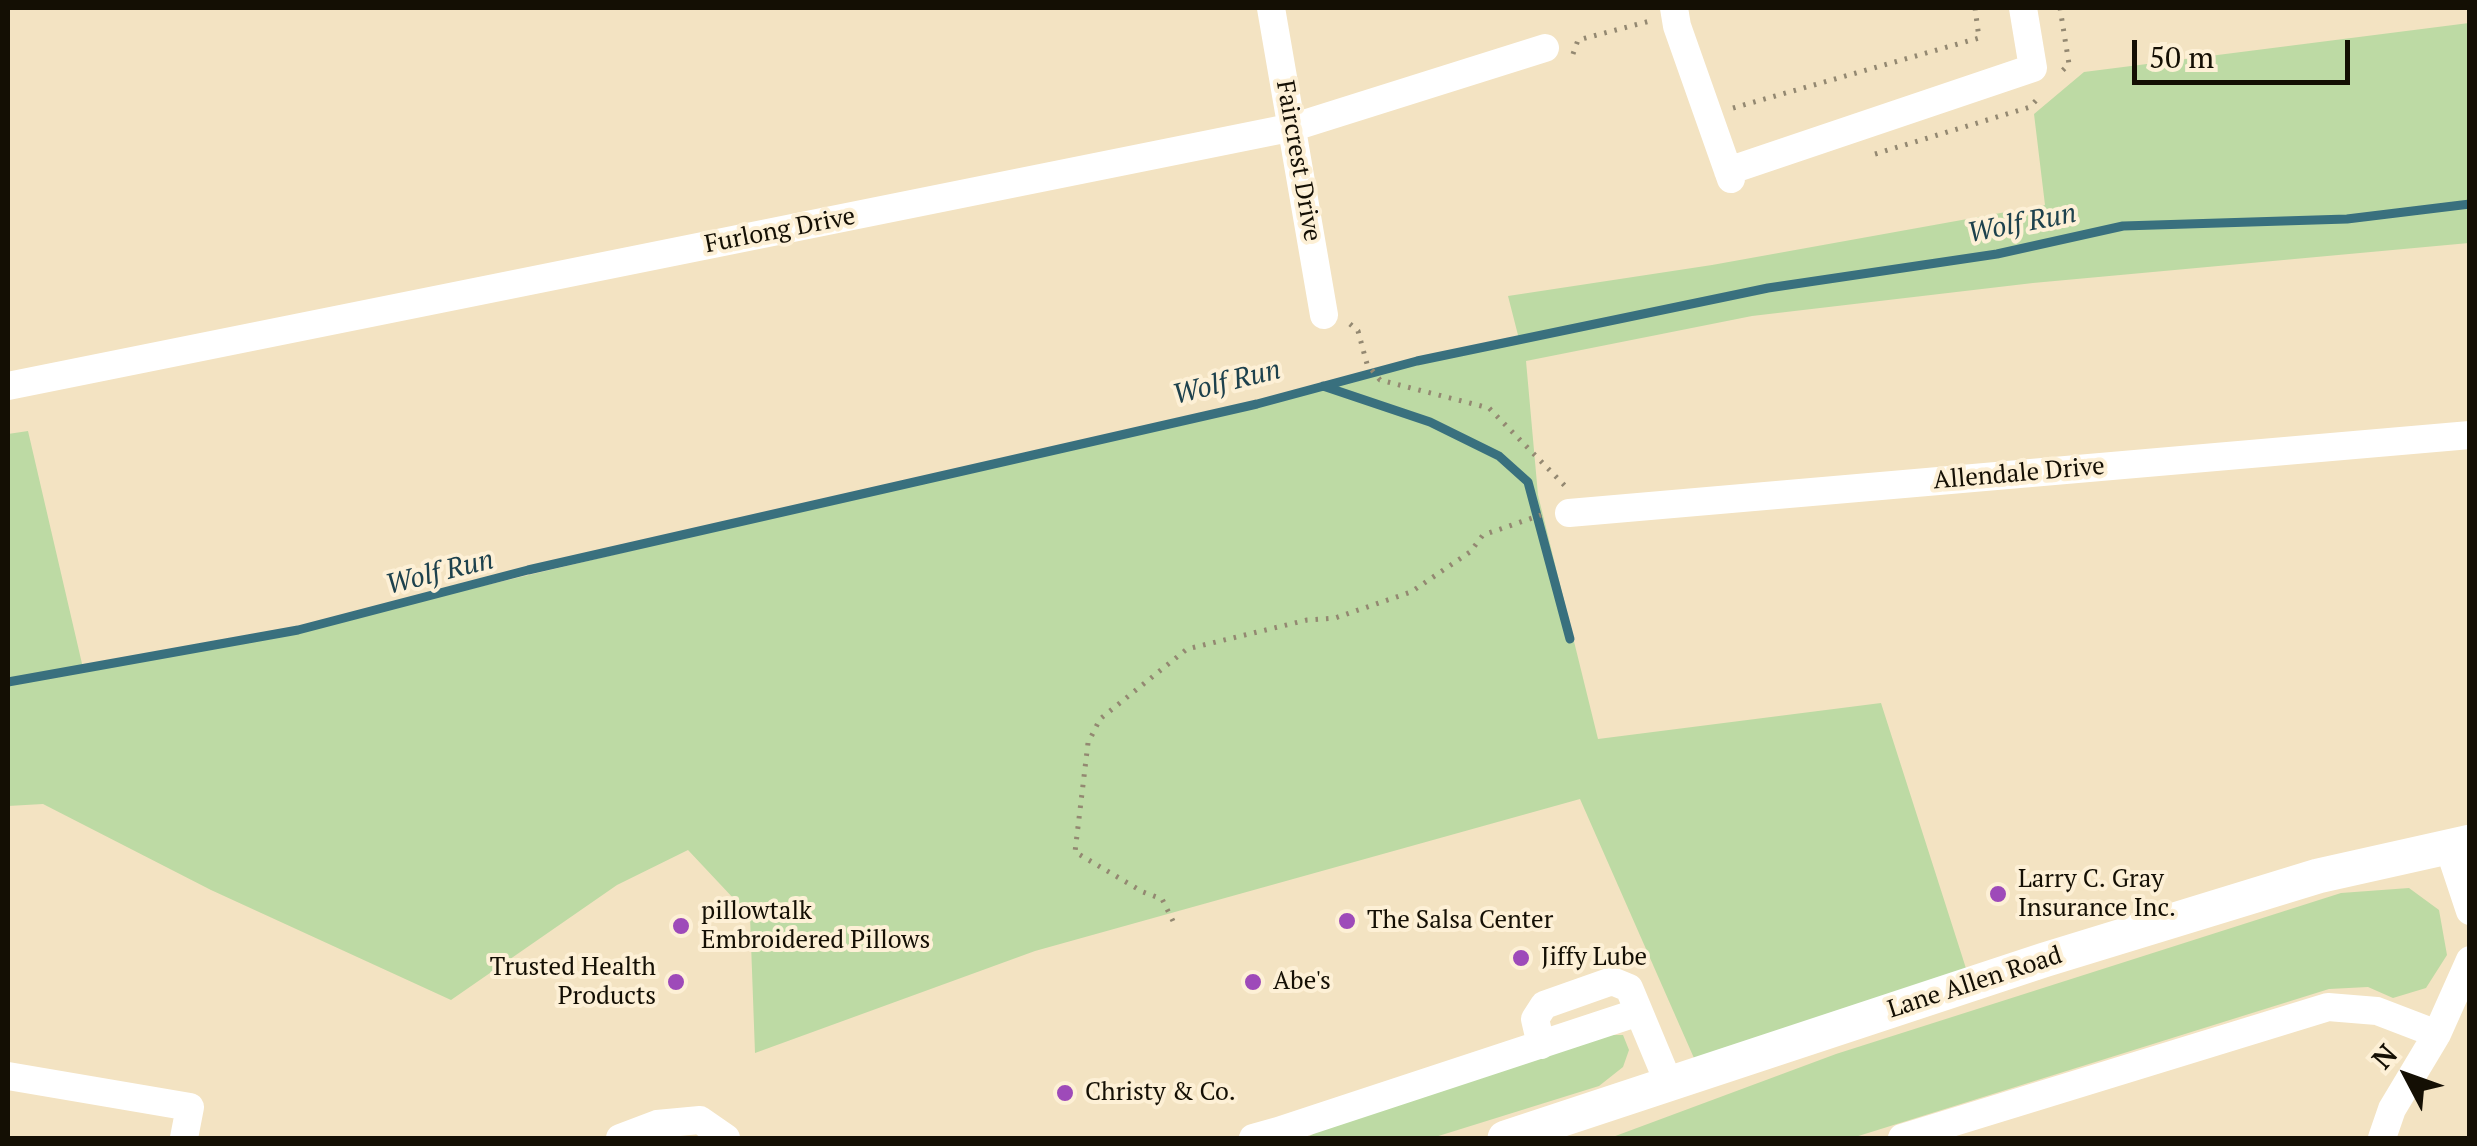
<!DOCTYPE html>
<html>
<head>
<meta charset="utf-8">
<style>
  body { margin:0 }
  #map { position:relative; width:2477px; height:1146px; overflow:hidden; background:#f3e3c2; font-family:"PT Serif",serif }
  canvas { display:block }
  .frame { position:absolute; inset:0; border:10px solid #140f04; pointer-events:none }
  .north { position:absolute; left:2357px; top:1026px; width:100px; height:100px; -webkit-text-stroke:8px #fdf0d6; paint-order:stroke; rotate:311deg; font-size:28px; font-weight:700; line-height:40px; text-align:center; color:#140f04 }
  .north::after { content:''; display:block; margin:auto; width:35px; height:45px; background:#140f04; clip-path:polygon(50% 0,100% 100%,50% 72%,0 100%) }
  .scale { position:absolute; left:2132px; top:40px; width:218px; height:45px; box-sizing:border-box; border:5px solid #140f04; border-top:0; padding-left:12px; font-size:30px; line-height:35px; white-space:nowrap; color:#140f04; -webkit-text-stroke:8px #fdf0d6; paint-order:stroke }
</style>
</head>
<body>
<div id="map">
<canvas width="2477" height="1146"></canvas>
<div class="frame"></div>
<div class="north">N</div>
<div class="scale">50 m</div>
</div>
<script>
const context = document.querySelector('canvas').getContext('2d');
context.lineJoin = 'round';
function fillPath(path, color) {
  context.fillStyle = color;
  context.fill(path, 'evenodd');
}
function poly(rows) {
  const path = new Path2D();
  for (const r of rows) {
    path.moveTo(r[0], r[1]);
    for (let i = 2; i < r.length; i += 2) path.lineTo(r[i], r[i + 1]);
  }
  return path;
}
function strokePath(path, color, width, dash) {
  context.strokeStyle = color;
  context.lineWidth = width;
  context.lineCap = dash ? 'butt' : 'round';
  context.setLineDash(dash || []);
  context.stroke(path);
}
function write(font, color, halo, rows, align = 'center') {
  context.font = font + ' "PT Serif",serif';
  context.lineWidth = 8;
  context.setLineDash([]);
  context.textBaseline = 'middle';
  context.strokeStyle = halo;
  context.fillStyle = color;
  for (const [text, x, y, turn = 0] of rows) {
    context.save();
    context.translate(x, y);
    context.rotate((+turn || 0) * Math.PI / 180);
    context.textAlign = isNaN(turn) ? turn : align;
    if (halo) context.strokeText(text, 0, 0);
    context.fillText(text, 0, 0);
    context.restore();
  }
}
fillPath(poly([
  [2469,23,2469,243,2033,283,1752,316,1526,361,1538,495,1598,739,1881,703,1971,984,1701,1074,1580,799,1035,951,755,1053,750,916,688,850,617,885,451,1000,211,890,43,804,8,806,8,434,28,431,83,668,298,630,1519,339,1508,296,1712,265,2045,205,2034,114,2084,72],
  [2409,888,2439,910,2447,955,2426,988,2393,998,2368,987,2329,989,1852,1138,1610,1138,1836,1054,2341,893],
  [1609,1035,1623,1035,1629,1050,1623,1067,1599,1086,1432,1138,1306,1138,1320,1130]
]), '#bddaa4');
strokePath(poly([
  [1323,386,1430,422,1499,456,1528,482,1570,639],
  [8,682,298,630,528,570,1257,404,1417,361,1768,288,1997,254,2123,226,2347,219,2470,204]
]), '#39707e', 9);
strokePath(poly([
  [2060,8,2069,64,2062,71],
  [1573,54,1578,40,1650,21],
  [1733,108,1979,38,1975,8],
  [1875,154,2030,107,2041,95],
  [1350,324,1358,331,1367,364,1380,380,1489,408,1566,487],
  [1173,921,1162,899,1143,892,1075,852,1088,743,1100,719,1187,649,1307,620,1335,618,1411,592,1470,552,1483,535,1541,515]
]), '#938871', 5, [2.5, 8]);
strokePath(poly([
  [1271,8,1324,315],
  [1674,8,1677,26,1731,179],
  [1728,171,2033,68,2023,8],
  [8,386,1294,127,1545,48],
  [1569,513,2470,435],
  [2449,848,2470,911],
  [1541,1045,1535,1019,1544,1005,1612,981,1629,988,1639,1012],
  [8,1076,190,1107,184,1138],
  [620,1138,657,1124,700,1120,726,1138],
  [1253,1138,1278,1131],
  [1280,1138,1278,1131,1639,1012,1669,1084],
  [1902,1138,2328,1007,2377,1011,2437,1034],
  [2382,1138,2392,1109,2437,1034,2470,960]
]), '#fff', 28);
strokePath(poly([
  [1505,1138,2044,960,2318,876,2470,842]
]), '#fff', 35);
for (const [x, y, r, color] of [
  [1998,894,10,"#9e4ab9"],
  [1347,921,10,"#9e4ab9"],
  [681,926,10,"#9e4ab9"],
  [1521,958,10,"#9e4ab9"],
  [676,982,10,"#9e4ab9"],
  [1253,982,10,"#9e4ab9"],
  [1065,1093,10,"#9e4ab9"]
]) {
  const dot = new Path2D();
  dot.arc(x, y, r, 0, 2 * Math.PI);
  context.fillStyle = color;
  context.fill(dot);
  strokePath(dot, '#fdf0d6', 4);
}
write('25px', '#140f04', '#fdf0d6', [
  ["Faircrest Drive",1298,161,80],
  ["Furlong Drive",780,231,-11],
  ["Allendale Drive",2019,474,-5],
  ["Lane Allen Road",1975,983,-18]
]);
write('25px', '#140f04', '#fdf0d6', [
  ["Larry C. Gray",2018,880],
  ["Insurance Inc.",2018,909],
  ["pillowtalk",701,912],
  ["Embroidered Pillows",701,941],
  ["The Salsa Center",1367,921],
  ["Jiffy Lube",1541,958],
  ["Trusted Health",656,968,"right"],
  ["Products",656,997,"right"],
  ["Abe's",1273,982],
  ["Christy & Co.",1085,1093]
], 'left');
write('italic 28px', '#1d414d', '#fdf0d6', [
  ["Wolf Run",2022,224,-11],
  ["Wolf Run",1227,383,-14],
  ["Wolf Run",440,573,-14]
]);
</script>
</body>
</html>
